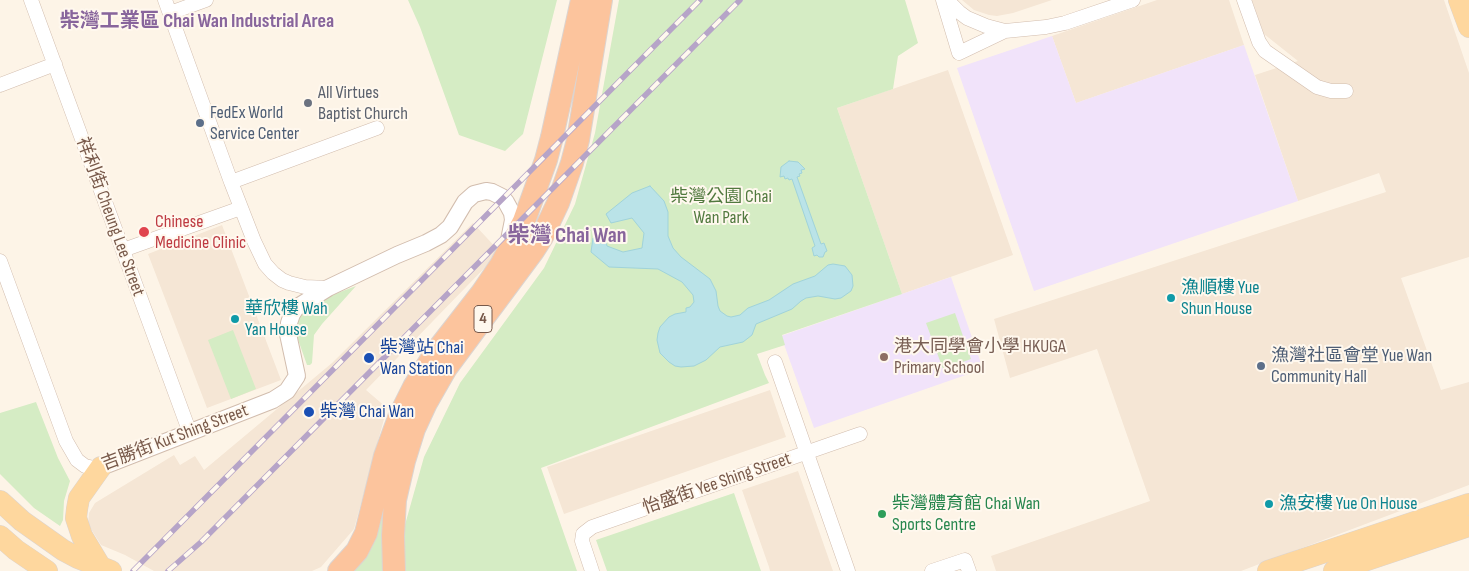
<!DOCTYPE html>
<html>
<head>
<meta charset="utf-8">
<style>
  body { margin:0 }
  canvas { display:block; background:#fdf4e7 }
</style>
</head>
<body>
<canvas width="1469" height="571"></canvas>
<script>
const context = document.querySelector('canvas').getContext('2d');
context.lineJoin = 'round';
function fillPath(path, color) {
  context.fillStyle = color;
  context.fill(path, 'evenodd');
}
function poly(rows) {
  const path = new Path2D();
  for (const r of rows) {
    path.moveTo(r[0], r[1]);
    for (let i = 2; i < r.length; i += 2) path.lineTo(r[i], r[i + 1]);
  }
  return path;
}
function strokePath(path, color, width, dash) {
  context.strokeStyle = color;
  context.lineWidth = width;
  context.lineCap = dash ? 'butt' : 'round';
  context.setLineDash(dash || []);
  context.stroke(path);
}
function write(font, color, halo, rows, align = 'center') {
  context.font = font + ' "Sofia Sans Condensed","Noto Sans TC",sans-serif';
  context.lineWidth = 4;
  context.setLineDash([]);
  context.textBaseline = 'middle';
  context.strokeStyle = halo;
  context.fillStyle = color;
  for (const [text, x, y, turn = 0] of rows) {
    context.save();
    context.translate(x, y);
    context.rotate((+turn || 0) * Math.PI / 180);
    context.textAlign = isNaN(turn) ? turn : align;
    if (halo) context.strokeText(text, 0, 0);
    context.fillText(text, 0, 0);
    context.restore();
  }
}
fillPath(poly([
  [962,0,1052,0,1013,13,997,16,989,15,974,10],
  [1157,0,1229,0,1244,45,1076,103,1052,36],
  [1252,0,1444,0,1469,73,1469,257,1401,278,1441,390,1469,382,1469,485,1241,571,996,571,991,556,1150,501,1097,349,1010,378,994,319,1386,192,1379,173,1298,201,1255,75,1298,61,1264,34],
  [948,70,1013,255,902,294,837,108],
  [473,223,500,252,366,390,387,408,354,529,321,567,312,571,154,571,125,555,101,545,88,524,89,513,95,503,174,455,180,465,195,456,204,470,332,363],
  [222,225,281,380,207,408,148,254],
  [770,390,786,437,564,514,547,467],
  [798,471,833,571,770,571,769,567,742,490]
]), '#f5e6d5');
fillPath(poly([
  [1052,36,1076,103,1244,45,1298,201,1034,291,957,68],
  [951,277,983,369,814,428,781,336]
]), '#f1e3fa');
fillPath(poly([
  [408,0,557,0,523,134,505,151,459,135,420,27],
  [619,0,905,0,918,43,898,56,893,89,837,108,902,294,782,335,785,345,757,354,765,375,769,383,541,468,577,571,404,571,401,539,424,457,460,383,544,268,575,204,595,133],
  [356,286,322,324,314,335,312,363,310,365,307,365,294,328,296,316,311,303],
  [955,313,971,359,943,369,926,323],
  [233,330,256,389,231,399,208,340],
  [36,402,58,458,70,481,64,501,63,520,60,526,34,508,0,474,0,413],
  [391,458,386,571,350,571],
  [734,493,761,571,607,571,596,540]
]), '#d5ecc4');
const water = poly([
  [789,161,798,162,805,169,801,170,802,173,799,174,800,176,797,177,821,244,824,243,827,251,825,252,823,257,819,257,817,255,814,256,812,248,815,246,792,179,789,180,788,178,785,179,784,176,780,177,781,167,789,161],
  [650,186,664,201,668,212,668,236,673,248,681,257,710,279,716,291,718,306,720,311,727,316,731,317,740,315,748,308,769,300,793,284,815,276,828,265,833,264,845,266,852,275,853,286,851,291,841,298,835,299,818,296,806,298,801,301,792,309,756,324,752,335,743,342,720,347,706,360,694,366,681,367,675,366,669,362,660,353,657,340,658,333,660,327,669,317,675,314,686,312,686,308,690,307,694,302,693,295,682,282,658,269,609,267,591,252,593,238,605,238,607,246,623,252,642,248,644,233,632,218,611,223,606,214,632,193,650,186]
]);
fillPath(water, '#bae3e8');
strokePath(water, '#a0d3da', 1);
const minor = poly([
  [31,0,190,433],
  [165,0,231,182,254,241,265,264,273,273,282,280,289,283,305,287,328,288],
  [943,0,959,53,1005,31],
  [947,0,959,12,967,18,986,26,1005,31,1046,27,1065,23,1133,0],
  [1244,0,1259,42,1265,51,1317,87,1331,91,1346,91],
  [170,13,206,0],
  [0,85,55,64],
  [231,182,377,128],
  [123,250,241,208],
  [0,261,66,441,77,460,85,466,94,468,101,467],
  [775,362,848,571],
  [592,571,582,541,583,534,592,527,860,434],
  [932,571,965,560,969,571]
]);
const tertiary = poly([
  [101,467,273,400,287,391,297,376,288,334,289,323,292,314,296,308,328,288,397,255,426,243,441,235,450,227,465,202,474,194,486,191,492,192,502,197,506,202,512,213,513,220,509,240]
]);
const primary = poly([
  [1459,0,1469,27],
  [0,501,22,521,63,550,78,558,111,571],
  [0,536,16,550,47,571],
  [100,566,82,536,76,518,77,509,79,498,101,467],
  [1268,571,1469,504],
  [1334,571,1469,526]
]);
const trunk = poly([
  [339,571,357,551,366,533,385,456,400,415,414,387,436,352,482,293,501,265,524,221,546,160,552,137,582,0],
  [394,571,393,536,395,500,404,461,414,429,426,403,446,368,533,251,542,237,558,203,572,163,578,140,601,0]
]);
strokePath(minor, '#d2bdae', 15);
strokePath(tertiary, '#d2bdae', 18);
strokePath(primary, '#dcd4d0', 22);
strokePath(trunk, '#dcd4d0', 24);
strokePath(minor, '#fff', 14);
strokePath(tertiary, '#fff', 16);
strokePath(primary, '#fed79e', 21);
strokePath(trunk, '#fcc49d', 22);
const rail = poly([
  [133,571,700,0],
  [168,571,201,542,340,402,740,0]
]);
strokePath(rail, '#b6a4c8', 5.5);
strokePath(rail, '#fff8ee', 4, [11]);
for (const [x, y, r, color] of [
  [308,103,5,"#6b7280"],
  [200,123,5,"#5c6f8a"],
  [144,232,6,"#e0444e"],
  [1171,298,5,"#0f9aa8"],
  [235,319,5,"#0f9aa8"],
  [884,357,5,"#8d6e63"],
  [369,358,6,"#1a4fb4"],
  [1261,366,5,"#5c6f8a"],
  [309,412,6,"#1a4fb4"],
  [1269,504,5,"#0f9aa8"],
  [882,514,5,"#2e9e5b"]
]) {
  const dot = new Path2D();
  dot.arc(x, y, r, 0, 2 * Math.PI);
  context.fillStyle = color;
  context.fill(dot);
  strokePath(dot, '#fff8ee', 2);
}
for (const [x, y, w] of [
  [483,319,18]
]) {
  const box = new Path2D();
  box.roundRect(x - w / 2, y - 13.5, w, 27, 4);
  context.fillStyle = '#fff8ee';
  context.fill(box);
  strokePath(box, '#78594a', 1);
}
write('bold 16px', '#78594a', null, [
  ["4",483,319]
]);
write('18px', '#5b616d', '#fff8ee', [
  ["All Virtues",318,93],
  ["Baptist Church",318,114]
], 'left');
write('18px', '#4e5e75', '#fff8ee', [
  ["FedEx World",210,113],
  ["Service Center",210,134],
  ["漁灣社區會堂 Yue Wan",1271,356],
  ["Community Hall",1271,377]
], 'left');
write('18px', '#51793e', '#fff8ee', [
  ["柴灣公園 Chai",721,197],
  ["Wan Park",721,218]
]);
write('18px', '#78594a', '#fff8ee', [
  ["祥利街 Cheung Lee Street",110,217,70],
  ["吉勝街 Kut Shing Street",175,438,-21],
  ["怡盛街 Yee Shing Street",717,484,-19]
]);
write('18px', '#be3a42', '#fff8ee', [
  ["Chinese",155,222],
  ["Medicine Clinic",155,243]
], 'left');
write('18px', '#0d838f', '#fff8ee', [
  ["漁順樓 Yue",1181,288],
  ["Shun House",1181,309],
  ["華欣樓 Wah",245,309],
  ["Yan House",245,330],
  ["漁安樓 Yue On House",1279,504]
], 'left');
write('18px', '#785e54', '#fff8ee', [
  ["港大同學會小學 HKUGA",894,347],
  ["Primary School",894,368]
], 'left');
write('18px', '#164399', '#fff8ee', [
  ["柴灣站 Chai",380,348],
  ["Wan Station",380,369],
  ["柴灣 Chai Wan",320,412]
], 'left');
write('18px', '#27864d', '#fff8ee', [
  ["柴灣體育館 Chai Wan",892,504],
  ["Sports Centre",892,525]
], 'left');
write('bold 20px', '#88659c', '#fff8ee', [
  ["柴灣工業區 Chai Wan Industrial Area",197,22]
]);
write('bold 22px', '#88659c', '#fff8ee', [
  ["柴灣 Chai Wan",567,236]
]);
</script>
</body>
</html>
